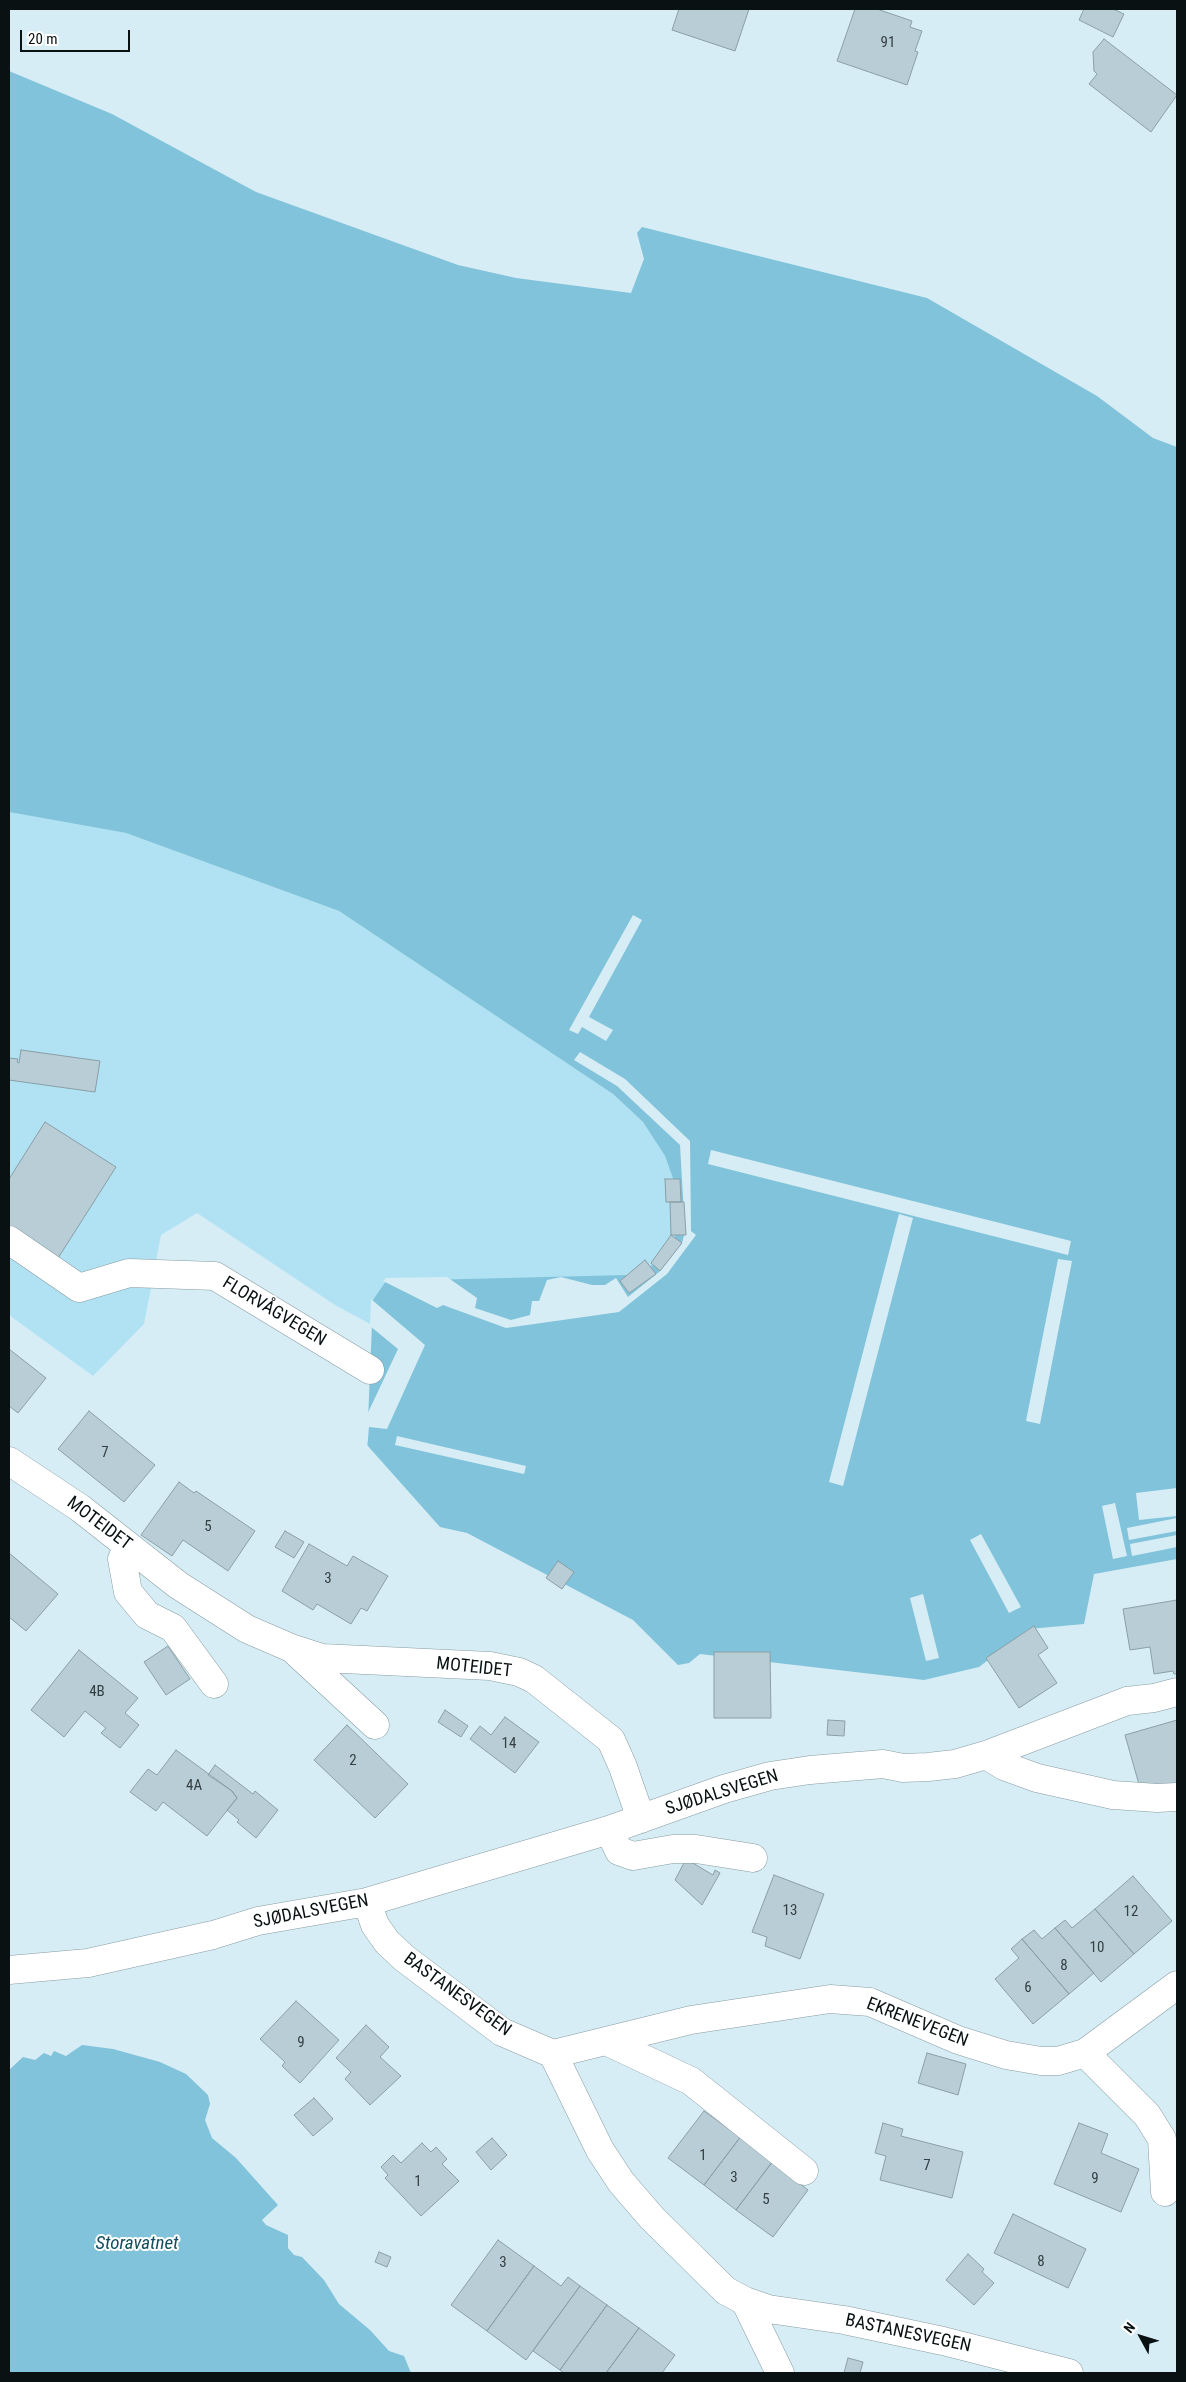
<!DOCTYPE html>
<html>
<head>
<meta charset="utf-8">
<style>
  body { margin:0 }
  #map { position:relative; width:1186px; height:2382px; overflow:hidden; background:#d7edf5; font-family:"Roboto Condensed",sans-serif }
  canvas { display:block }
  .frame { position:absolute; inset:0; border:10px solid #091113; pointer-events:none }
  .north { position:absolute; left:1116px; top:2312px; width:50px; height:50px; -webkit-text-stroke:4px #fff; paint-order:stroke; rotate:309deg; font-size:14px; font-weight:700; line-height:20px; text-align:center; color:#091113 }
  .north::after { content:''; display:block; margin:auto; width:18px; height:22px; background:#091113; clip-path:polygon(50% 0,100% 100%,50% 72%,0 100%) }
  .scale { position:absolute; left:20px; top:30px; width:110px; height:22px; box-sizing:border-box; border:2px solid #091113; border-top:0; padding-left:6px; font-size:15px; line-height:18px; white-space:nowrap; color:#091113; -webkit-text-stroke:4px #fff; paint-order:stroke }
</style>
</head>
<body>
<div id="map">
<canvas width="1186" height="2382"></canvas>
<div class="frame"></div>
<div class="north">N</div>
<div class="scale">20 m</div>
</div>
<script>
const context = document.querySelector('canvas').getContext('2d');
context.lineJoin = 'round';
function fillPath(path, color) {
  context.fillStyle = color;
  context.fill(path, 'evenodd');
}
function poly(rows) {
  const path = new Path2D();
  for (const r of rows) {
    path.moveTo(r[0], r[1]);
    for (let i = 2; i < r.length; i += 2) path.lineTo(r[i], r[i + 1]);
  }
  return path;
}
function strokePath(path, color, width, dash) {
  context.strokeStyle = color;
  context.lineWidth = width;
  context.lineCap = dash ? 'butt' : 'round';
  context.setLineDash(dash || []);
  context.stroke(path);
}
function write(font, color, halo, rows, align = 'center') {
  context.font = font + ' "Roboto Condensed",sans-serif';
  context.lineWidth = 4;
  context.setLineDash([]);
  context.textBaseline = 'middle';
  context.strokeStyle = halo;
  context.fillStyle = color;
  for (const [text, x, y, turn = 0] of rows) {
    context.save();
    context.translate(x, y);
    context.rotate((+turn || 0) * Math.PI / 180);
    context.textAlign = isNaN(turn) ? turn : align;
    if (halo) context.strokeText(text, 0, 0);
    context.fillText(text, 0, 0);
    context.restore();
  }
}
fillPath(poly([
  [9,812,126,833,339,911,613,1094,643,1122,665,1156,676,1187,678,1221,672,1251,644,1271,372,1325,335,1305,197,1213,161,1235,144,1324,93,1376,9,1315]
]), '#b0e2f3');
fillPath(poly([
  [9,71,112,114,256,192,458,265,516,278,631,293,644,259,637,233,642,227,927,298,1097,396,1153,438,1177,447,1177,1559,1094,1574,1084,1624,1029,1629,979,1667,924,1680,700,1654,689,1663,678,1665,633,1620,467,1533,440,1527,367,1445,373,1300,386,1281,626,1275,644,1271,672,1251,678,1221,676,1187,665,1156,643,1122,613,1094,339,911,126,833,9,812],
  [82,2045,113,2049,160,2062,186,2074,208,2095,210,2104,205,2120,212,2138,236,2158,278,2205,262,2220,266,2225,288,2235,288,2248,294,2255,302,2257,324,2280,339,2304,370,2330,389,2351,404,2356,411,2373,9,2373,9,2070,23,2057,35,2060,44,2053,51,2056,54,2051,66,2056]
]), '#80c3da');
fillPath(poly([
  [633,915,642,920,589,1017,613,1030,606,1041,582,1027,578,1034,569,1030],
  [580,1052,625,1079,690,1141,691,1231,696,1235,667,1274,619,1312,506,1328,443,1305,437,1308,383,1281,386,1278,447,1277,477,1298,475,1308,511,1320,530,1315,532,1301,539,1301,547,1280,561,1277,592,1285,605,1285,616,1278,628,1297,659,1272,682,1243,685,1232,680,1145,617,1086,574,1060],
  [711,1150,1071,1241,1068,1255,708,1164],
  [899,1214,913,1218,843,1486,829,1482],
  [1058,1259,1072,1261,1040,1424,1026,1421],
  [371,1299,425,1345,387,1429,369,1427,367,1449,364,1445,365,1419,398,1349,370,1326],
  [397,1436,526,1466,524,1474,395,1445],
  [1177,1488,1177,1516,1139,1520,1136,1493],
  [1115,1503,1127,1556,1113,1559,1102,1506],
  [1177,1518,1177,1531,1129,1540,1127,1528],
  [981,1534,1021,1607,1009,1613,970,1540],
  [1177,1535,1177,1547,1132,1556,1130,1544],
  [923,1594,939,1658,926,1661,910,1598]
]), '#d7edf5');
const building = poly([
  [679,9,749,9,735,51,672,30,679,9],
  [855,9,877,9,912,21,910,27,922,31,915,51,918,52,907,85,837,61,855,9],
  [1084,9,1113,9,1124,14,1113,37,1079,20,1084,9],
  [1104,39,1177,95,1151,132,1089,84,1097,74,1094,71,1093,52,1104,39],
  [21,1050,100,1061,95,1092,9,1080,9,1058,18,1059,17,1062,19,1063,21,1050],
  [45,1122,116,1167,53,1266,9,1238,9,1179,45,1122],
  [665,1179,680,1179,681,1202,666,1202,665,1179],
  [670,1202,684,1202,686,1235,671,1235,670,1202],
  [671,1235,682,1243,660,1271,651,1263,671,1235],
  [645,1260,656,1274,629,1293,620,1281,645,1260],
  [9,1349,46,1378,18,1413,9,1406,9,1349],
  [89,1411,155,1465,124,1502,58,1449,89,1411],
  [179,1482,194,1493,196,1491,255,1531,228,1571,183,1540,172,1556,141,1535,179,1482],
  [285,1531,304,1542,294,1558,275,1547,285,1531],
  [309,1544,347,1566,353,1556,388,1576,367,1611,361,1608,351,1624,317,1604,313,1610,282,1591,309,1544],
  [9,1553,58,1594,26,1631,9,1617,9,1553],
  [558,1561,574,1572,562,1589,546,1578,558,1561],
  [1177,1600,1177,1674,1174,1674,1173,1671,1154,1674,1150,1647,1130,1650,1123,1609,1177,1600],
  [1034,1626,1048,1648,1038,1655,1057,1683,1019,1708,986,1658,1034,1626],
  [168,1646,190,1679,166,1695,144,1662,168,1646],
  [79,1650,138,1698,125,1713,139,1725,120,1748,101,1733,106,1728,85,1711,64,1737,31,1710,79,1650],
  [714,1652,770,1652,771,1718,714,1718,714,1652],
  [445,1710,468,1726,461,1737,438,1722,445,1710],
  [505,1717,539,1742,515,1773,470,1739,480,1726,491,1735,505,1717],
  [828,1720,845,1721,844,1736,827,1735,828,1720],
  [1177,1720,1177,1785,1142,1795,1125,1735,1177,1720],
  [347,1725,408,1784,375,1818,314,1760,347,1725],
  [176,1750,232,1791,237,1798,207,1836,163,1802,156,1811,130,1792,148,1769,157,1775,176,1750],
  [215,1765,253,1794,255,1791,278,1810,256,1838,237,1822,239,1820,227,1810,237,1798,232,1791,208,1775,215,1765],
  [686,1859,713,1875,715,1870,720,1873,702,1905,675,1880,686,1859],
  [774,1875,824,1894,800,1959,765,1946,767,1937,752,1932,774,1875],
  [1133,1876,1172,1921,1134,1954,1095,1909,1133,1876],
  [1095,1909,1134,1954,1101,1982,1055,1928,1065,1920,1072,1928,1095,1909],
  [1055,1928,1094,1973,1069,1994,1022,1939,1034,1930,1042,1939,1055,1928],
  [1022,1939,1069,1994,1033,2024,995,1979,1019,1958,1011,1949,1022,1939],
  [296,2001,339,2040,300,2083,282,2066,285,2062,260,2039,296,2001],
  [366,2025,389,2047,380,2057,401,2076,370,2105,345,2079,351,2072,336,2058,366,2025],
  [927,2053,966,2064,958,2095,918,2083,927,2053],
  [314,2098,333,2119,313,2136,294,2115,314,2098],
  [704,2111,729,2129,737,2119,748,2127,704,2185,668,2158,704,2111],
  [883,2123,903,2129,901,2136,963,2152,952,2198,880,2180,886,2156,875,2153,883,2123],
  [1079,2123,1108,2134,1101,2153,1139,2169,1121,2212,1054,2184,1079,2123],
  [748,2127,772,2162,736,2210,704,2185,748,2127],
  [492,2138,507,2155,491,2170,476,2152,492,2138],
  [422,2143,431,2152,436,2147,447,2159,442,2164,459,2181,421,2216,385,2178,388,2175,381,2167,393,2155,401,2163,422,2143],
  [780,2152,784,2171,808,2190,773,2237,736,2210,780,2152],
  [1013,2214,1086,2249,1068,2288,994,2253,1013,2214],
  [498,2240,534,2266,487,2331,451,2305,498,2240],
  [379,2252,391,2257,387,2267,375,2262,379,2252],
  [968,2254,984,2269,982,2272,994,2283,974,2305,946,2280,968,2254],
  [534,2266,561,2286,568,2277,580,2286,526,2360,487,2331,534,2266],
  [580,2286,607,2305,560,2370,533,2351,580,2286],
  [607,2305,639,2328,606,2373,564,2373,560,2370,607,2305],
  [639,2328,675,2355,662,2373,606,2373,639,2328],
  [848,2358,863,2362,860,2373,844,2373,848,2358]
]);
fillPath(building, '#b8cdd5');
strokePath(building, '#8a9fa6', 1);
const minor = poly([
  [9,1240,79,1288,129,1273,215,1276,370,1370],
  [9,1461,80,1508,178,1585,247,1629,291,1648,322,1658,490,1666,519,1672,534,1679,611,1740,623,1767,641,1819],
  [128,1547,122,1559,128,1592,147,1615,173,1628,214,1684],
  [296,1652,375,1725],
  [986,1755,1127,1701,1154,1698,1177,1692],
  [609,1830,619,1851,633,1856,673,1849,696,1849,753,1858],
  [367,1902,375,1925,387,1942,404,1958,502,2032,553,2054,600,2150,621,2182,652,2218,726,2291,745,2301,768,2309,844,2320,943,2341,1069,2373],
  [9,1970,88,1963,213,1935,258,1921,367,1902,609,1830,724,1789,770,1776,810,1770,883,1764,903,1768,928,1767,955,1764,986,1755,1004,1766,1037,1778,1113,1795,1157,1798,1177,1797],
  [606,2041,691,2081,804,2171],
  [1085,2053,1147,2115,1162,2139,1165,2192],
  [553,2054,691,2020,830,1999,870,2002,958,2040,1006,2055,1041,2061,1058,2061,1085,2053,1177,1985],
  [745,2301,780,2373]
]);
strokePath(minor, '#879ca3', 29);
strokePath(minor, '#fff', 28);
write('15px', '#354044', null, [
  ["91",888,43],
  ["7",105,1453],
  ["5",208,1527],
  ["3",328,1579],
  ["4B",97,1692],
  ["14",509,1744],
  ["2",353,1761],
  ["4A",194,1786],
  ["13",790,1911],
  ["12",1131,1912],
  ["10",1097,1948],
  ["8",1064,1966],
  ["6",1028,1988],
  ["9",301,2043],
  ["1",703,2156],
  ["7",927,2166],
  ["3",734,2178],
  ["9",1095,2179],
  ["1",418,2182],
  ["5",766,2200],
  ["8",1041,2262],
  ["3",503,2263]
]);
write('18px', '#091113', '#fff', [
  ["FLORVÅGVEGEN",274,1312,31],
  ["MOTEIDET",99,1524,37],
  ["MOTEIDET",474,1668,6],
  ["SJØDALSVEGEN",722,1793,-17],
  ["SJØDALSVEGEN",311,1912,-11],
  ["BASTANESVEGEN",457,1995,36],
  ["EKRENEVEGEN",917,2023,21],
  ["BASTANESVEGEN",908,2334,12]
]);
write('italic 19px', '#144e5e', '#fff', [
  ["Storavatnet",137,2244]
]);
</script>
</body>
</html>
